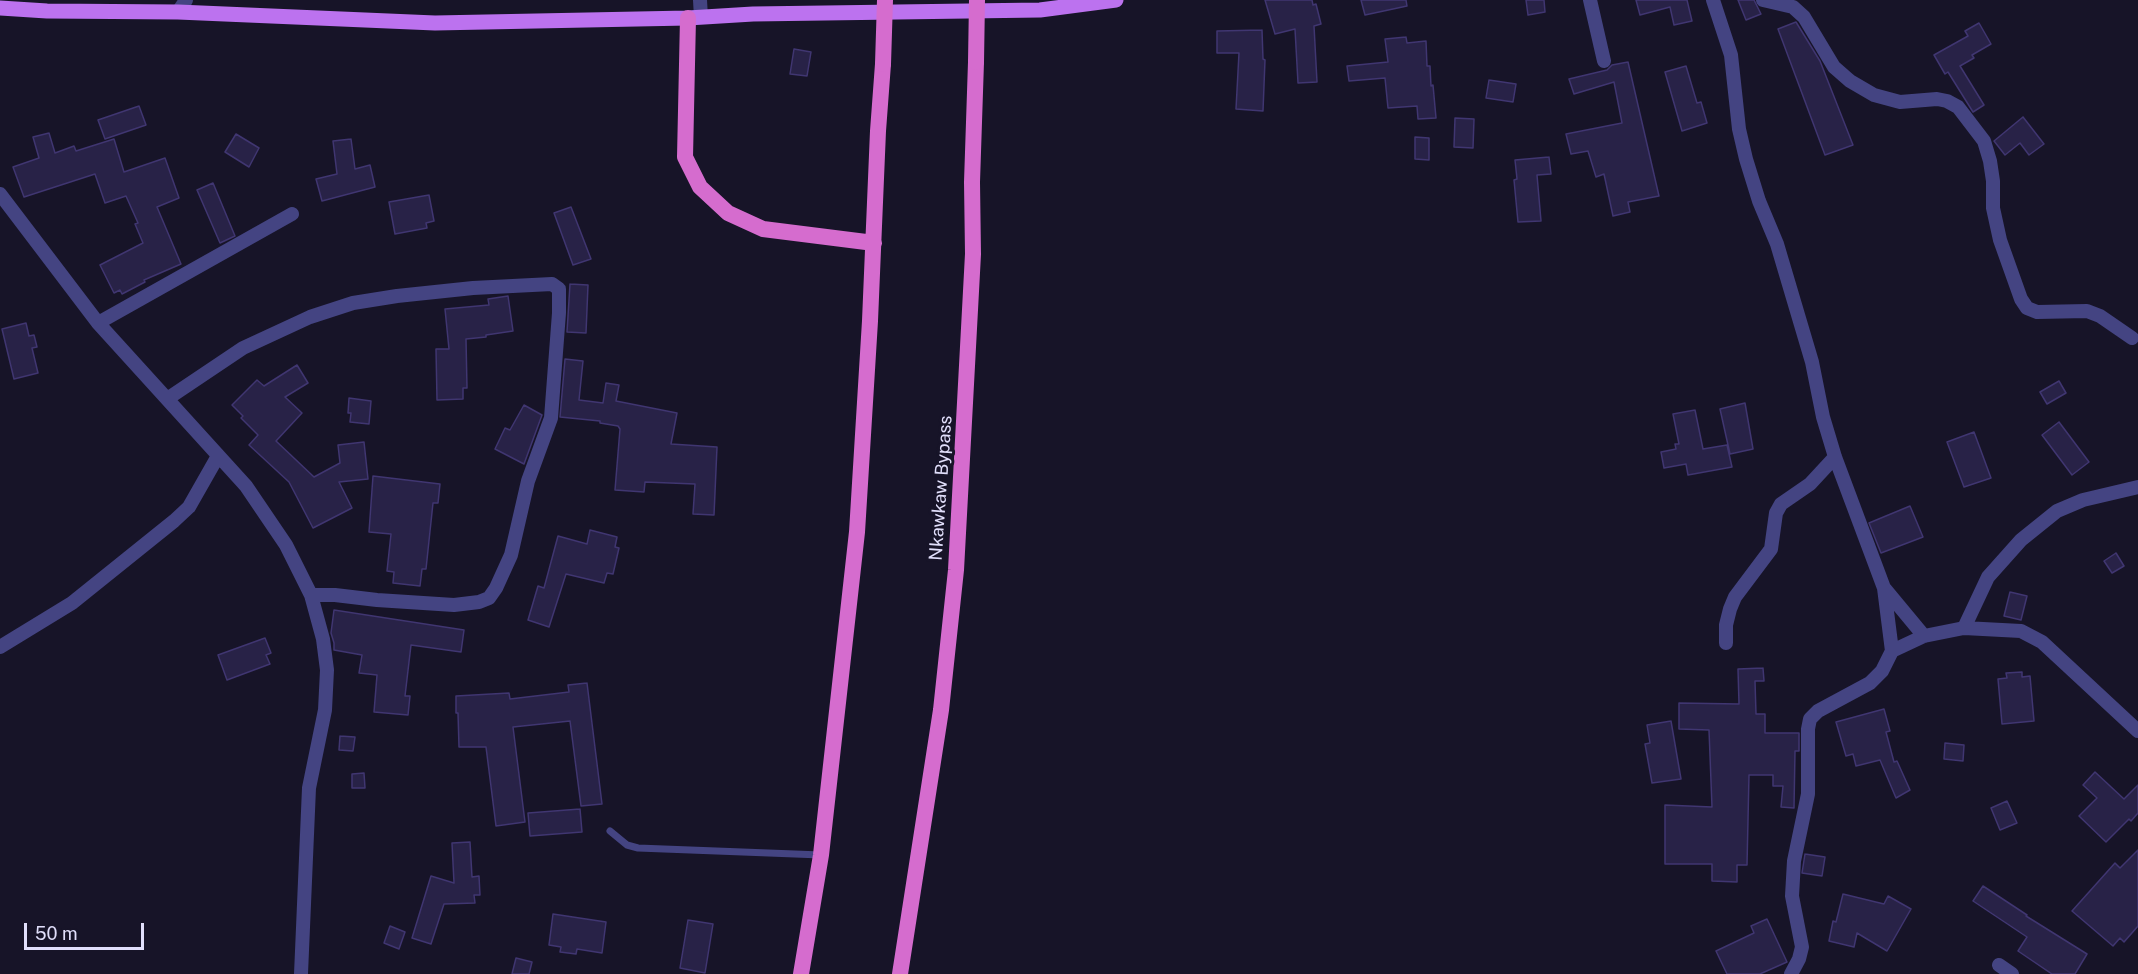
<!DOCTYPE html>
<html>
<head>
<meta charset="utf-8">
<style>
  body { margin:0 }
  #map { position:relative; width:2138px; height:974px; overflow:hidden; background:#171428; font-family:"Public Sans",sans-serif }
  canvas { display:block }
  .scale { position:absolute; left:24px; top:923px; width:120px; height:27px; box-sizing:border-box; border:3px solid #e1dffb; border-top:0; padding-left:8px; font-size:18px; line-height:21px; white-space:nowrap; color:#e1dffb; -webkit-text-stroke:4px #171428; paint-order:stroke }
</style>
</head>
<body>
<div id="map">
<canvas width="2138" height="974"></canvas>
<div class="scale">50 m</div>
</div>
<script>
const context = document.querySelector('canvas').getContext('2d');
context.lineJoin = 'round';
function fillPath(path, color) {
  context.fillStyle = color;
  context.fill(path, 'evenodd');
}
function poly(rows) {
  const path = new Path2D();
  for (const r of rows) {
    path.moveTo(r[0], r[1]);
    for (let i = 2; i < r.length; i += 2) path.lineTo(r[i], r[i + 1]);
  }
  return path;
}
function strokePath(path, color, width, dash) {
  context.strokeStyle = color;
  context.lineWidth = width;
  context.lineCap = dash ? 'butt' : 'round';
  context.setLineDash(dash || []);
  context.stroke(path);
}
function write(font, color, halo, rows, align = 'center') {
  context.font = font + ' "Public Sans",sans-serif';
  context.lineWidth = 6;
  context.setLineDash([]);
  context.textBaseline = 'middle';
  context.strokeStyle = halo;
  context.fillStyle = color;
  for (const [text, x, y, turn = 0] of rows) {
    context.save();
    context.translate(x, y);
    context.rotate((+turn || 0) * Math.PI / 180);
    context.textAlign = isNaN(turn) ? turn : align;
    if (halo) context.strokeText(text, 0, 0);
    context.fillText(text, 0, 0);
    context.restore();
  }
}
const building = poly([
  [1265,0,1312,0,1313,5,1316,4,1321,24,1314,26,1317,82,1298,83,1295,29,1275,34,1265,0],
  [1361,0,1406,0,1407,6,1365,15,1361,0],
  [1526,0,1544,0,1545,12,1528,15,1526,0],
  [1636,0,1687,0,1692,21,1674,25,1670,7,1640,15,1636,0],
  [1738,0,1754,0,1761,14,1746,20,1738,0],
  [1796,22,1820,61,1853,145,1825,155,1778,29,1796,22],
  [1979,23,1991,44,1972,55,1974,58,1960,66,1984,105,1973,112,1948,72,1945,74,1934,55,1968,36,1965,31,1979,23],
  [1262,30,1263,59,1265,60,1263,111,1236,109,1239,53,1217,53,1217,31,1262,30],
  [1406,37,1407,43,1426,41,1427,66,1430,66,1431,86,1433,85,1436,118,1418,119,1417,106,1388,108,1385,78,1349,81,1347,66,1388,62,1385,39,1406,37],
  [794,49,811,52,807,76,790,74,794,49],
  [1628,62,1659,196,1628,202,1630,212,1613,216,1604,174,1596,177,1588,151,1571,154,1566,134,1622,123,1614,82,1574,94,1569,79,1607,70,1612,65,1628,62],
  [1686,66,1697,103,1701,102,1707,123,1682,131,1665,72,1686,66],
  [1489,80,1516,84,1513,102,1486,98,1489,80],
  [139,106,146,125,105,139,98,120,139,106],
  [2023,117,2044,144,2029,155,2020,143,2005,155,1994,141,2023,117],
  [1455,118,1474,119,1473,148,1454,147,1455,118],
  [49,133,55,153,74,146,76,151,114,139,124,172,165,158,179,198,157,207,181,264,144,280,145,282,122,294,120,290,114,293,100,265,143,243,135,224,138,223,126,196,105,203,95,174,24,197,13,167,39,158,33,137,49,133],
  [236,134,259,148,249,167,225,152,236,134],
  [1415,137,1429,138,1429,160,1415,159,1415,137],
  [351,139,355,169,370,165,375,187,322,201,316,179,337,174,333,141,351,139],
  [1549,157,1551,174,1537,175,1541,221,1518,222,1514,180,1517,179,1515,160,1549,157],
  [213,183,235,236,220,243,197,190,213,183],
  [429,195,434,221,426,223,427,228,395,234,389,202,429,195],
  [571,207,591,259,573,265,554,213,571,207],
  [570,284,588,285,586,333,567,332,570,284],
  [508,296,513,331,486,335,486,337,466,339,467,388,463,388,463,399,437,400,436,349,449,349,445,309,489,305,488,299,508,296],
  [26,323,29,336,34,335,37,347,32,348,38,373,14,379,2,329,26,323],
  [565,359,583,361,579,400,603,403,606,383,619,385,616,401,677,413,671,444,717,447,714,515,693,514,695,484,645,482,644,492,615,490,620,429,618,426,600,423,600,421,560,417,565,359],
  [297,365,308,383,285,397,302,413,276,441,314,477,340,463,338,445,364,442,368,479,339,482,352,508,313,528,289,482,249,445,258,435,241,418,243,416,232,405,257,380,264,386,297,365],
  [2059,381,2066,393,2047,404,2040,392,2059,381],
  [349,398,371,401,369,424,350,422,351,413,348,413,349,398],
  [1745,403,1753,449,1730,454,1720,409,1745,403],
  [524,405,542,415,524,464,495,449,505,428,510,430,524,405],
  [1695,410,1703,449,1727,445,1732,467,1688,475,1686,464,1664,468,1661,452,1676,449,1675,444,1679,444,1673,414,1695,410],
  [2059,422,2089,462,2072,475,2042,435,2059,422],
  [1974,432,1991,478,1964,487,1947,442,1974,432],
  [373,476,440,484,438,503,433,503,426,569,422,569,420,586,393,583,394,572,387,571,391,534,369,532,373,476],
  [1910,506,1923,537,1881,553,1869,523,1910,506],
  [590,530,617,537,615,547,619,548,613,574,607,573,604,583,566,574,549,627,528,620,538,586,544,588,558,536,587,544,590,530],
  [2116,553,2124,566,2112,573,2104,561,2116,553],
  [2010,592,2027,596,2021,620,2004,616,2010,592],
  [334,610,464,630,461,652,411,645,405,696,410,696,408,715,374,712,377,675,359,673,362,655,334,650,334,643,331,633,334,610],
  [265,638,271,653,266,655,270,664,227,680,218,655,265,638],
  [1763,668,1764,681,1755,681,1756,714,1765,714,1765,733,1799,733,1799,751,1795,751,1794,808,1781,807,1783,786,1773,786,1773,775,1749,775,1747,865,1737,865,1737,882,1712,881,1712,864,1665,864,1665,805,1712,807,1709,730,1679,729,1679,703,1739,704,1738,669,1763,668],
  [2022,672,2022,677,2030,676,2034,721,2002,724,1998,679,2007,678,2006,673,2022,672],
  [587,683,602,804,581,806,570,721,513,727,525,822,496,826,486,747,459,747,458,713,456,713,456,696,509,693,510,699,569,692,568,685,587,683],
  [1884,709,1890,731,1886,732,1894,762,1897,761,1910,790,1896,798,1880,760,1856,766,1853,754,1846,756,1836,722,1884,709],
  [1671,721,1681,779,1652,783,1645,744,1650,743,1647,725,1671,721],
  [340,736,355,737,353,751,339,750,340,736],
  [1945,743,1964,745,1963,761,1944,759,1945,743],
  [2095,772,2124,799,2138,785,2138,813,2131,821,2129,819,2106,842,2079,816,2097,798,2083,785,2095,772],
  [364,773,365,788,352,788,352,774,364,773],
  [2007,801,2017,823,2000,830,1991,808,2007,801],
  [580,809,582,832,530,836,528,813,580,809],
  [470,842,472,877,479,876,480,895,474,895,475,903,444,904,431,944,412,938,431,876,454,883,452,843,470,842],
  [2138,850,2138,926,2124,942,2120,938,2113,946,2072,911,2115,863,2120,868,2138,850],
  [1805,854,1825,857,1822,876,1802,873,1805,854],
  [1983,886,2027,915,2026,916,2087,954,2075,974,2052,974,2018,951,2027,937,1973,901,1983,886],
  [1843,894,1884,904,1888,896,1911,909,1887,951,1857,933,1854,947,1829,941,1833,921,1836,922,1843,894],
  [553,914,606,922,602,953,577,949,576,954,560,952,561,947,549,945,553,914],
  [1767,919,1787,962,1760,974,1727,974,1716,951,1754,933,1751,926,1767,919],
  [688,920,713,924,705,973,680,968,688,920],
  [390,926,405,932,399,949,384,943,390,926],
  [516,958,532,962,529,974,512,974,516,958]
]);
fillPath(building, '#282247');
strokePath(building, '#403671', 1.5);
strokePath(poly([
  [610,831,627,845,638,848,821,855]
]), '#444482', 7);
strokePath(poly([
  [700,0,701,17],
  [1590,0,1604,61],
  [1713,0,1731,55,1739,129,1746,159,1759,201,1777,244,1812,362,1823,417,1835,457,1884,588,1892,651,1882,671,1870,683,1818,711,1810,719,1808,729,1808,794,1794,861,1792,896,1802,947,1799,959,1791,974],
  [1763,0,1793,7,1804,17,1834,67,1850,81,1874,95,1900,102,1937,99,1947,101,1958,107,1984,141,1990,161,1993,181,1993,208,2000,240,2021,299,2027,308,2037,312,2087,311,2100,316,2132,338],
  [178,12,186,0],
  [0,194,98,323,246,486,286,545,311,595,323,639,327,670,325,710,309,788,301,974],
  [98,323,292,214],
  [167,399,243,348,310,317,353,303,397,296,473,288,552,284,559,289,559,313,551,418,528,481,511,555,496,588,489,598,479,602,454,605,377,600,335,595,311,595],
  [1885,589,1924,636],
  [1964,628,1988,577,2021,540,2057,511,2083,500,2138,487],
  [1726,643,1726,625,1730,609,1735,597,1771,549,1776,513,1781,504,1810,484,1835,457],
  [0,647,72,603,174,521,189,507,218,456],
  [1892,651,1924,636,1964,628,2021,631,2042,642,2138,731],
  [1999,965,2012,974]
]), '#444482', 14);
strokePath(poly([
  [0,8,47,11,178,12,435,23,688,18,753,14,1040,10,1116,0]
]), '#bc72ef', 15);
strokePath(poly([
  [688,18,685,157,700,187,728,213,763,229,874,243],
  [801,974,821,855,857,532,870,321,878,131,883,64],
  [900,974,941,710,956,570,973,254,972,182,976,62]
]), '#d56cce', 16);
strokePath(poly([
  [976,62,977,0],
  [883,64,885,0]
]), '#d56cce', 16);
write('18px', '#e1dffb', '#171428', [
  ["Nkawkaw Bypass",941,488,-86]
]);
</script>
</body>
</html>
